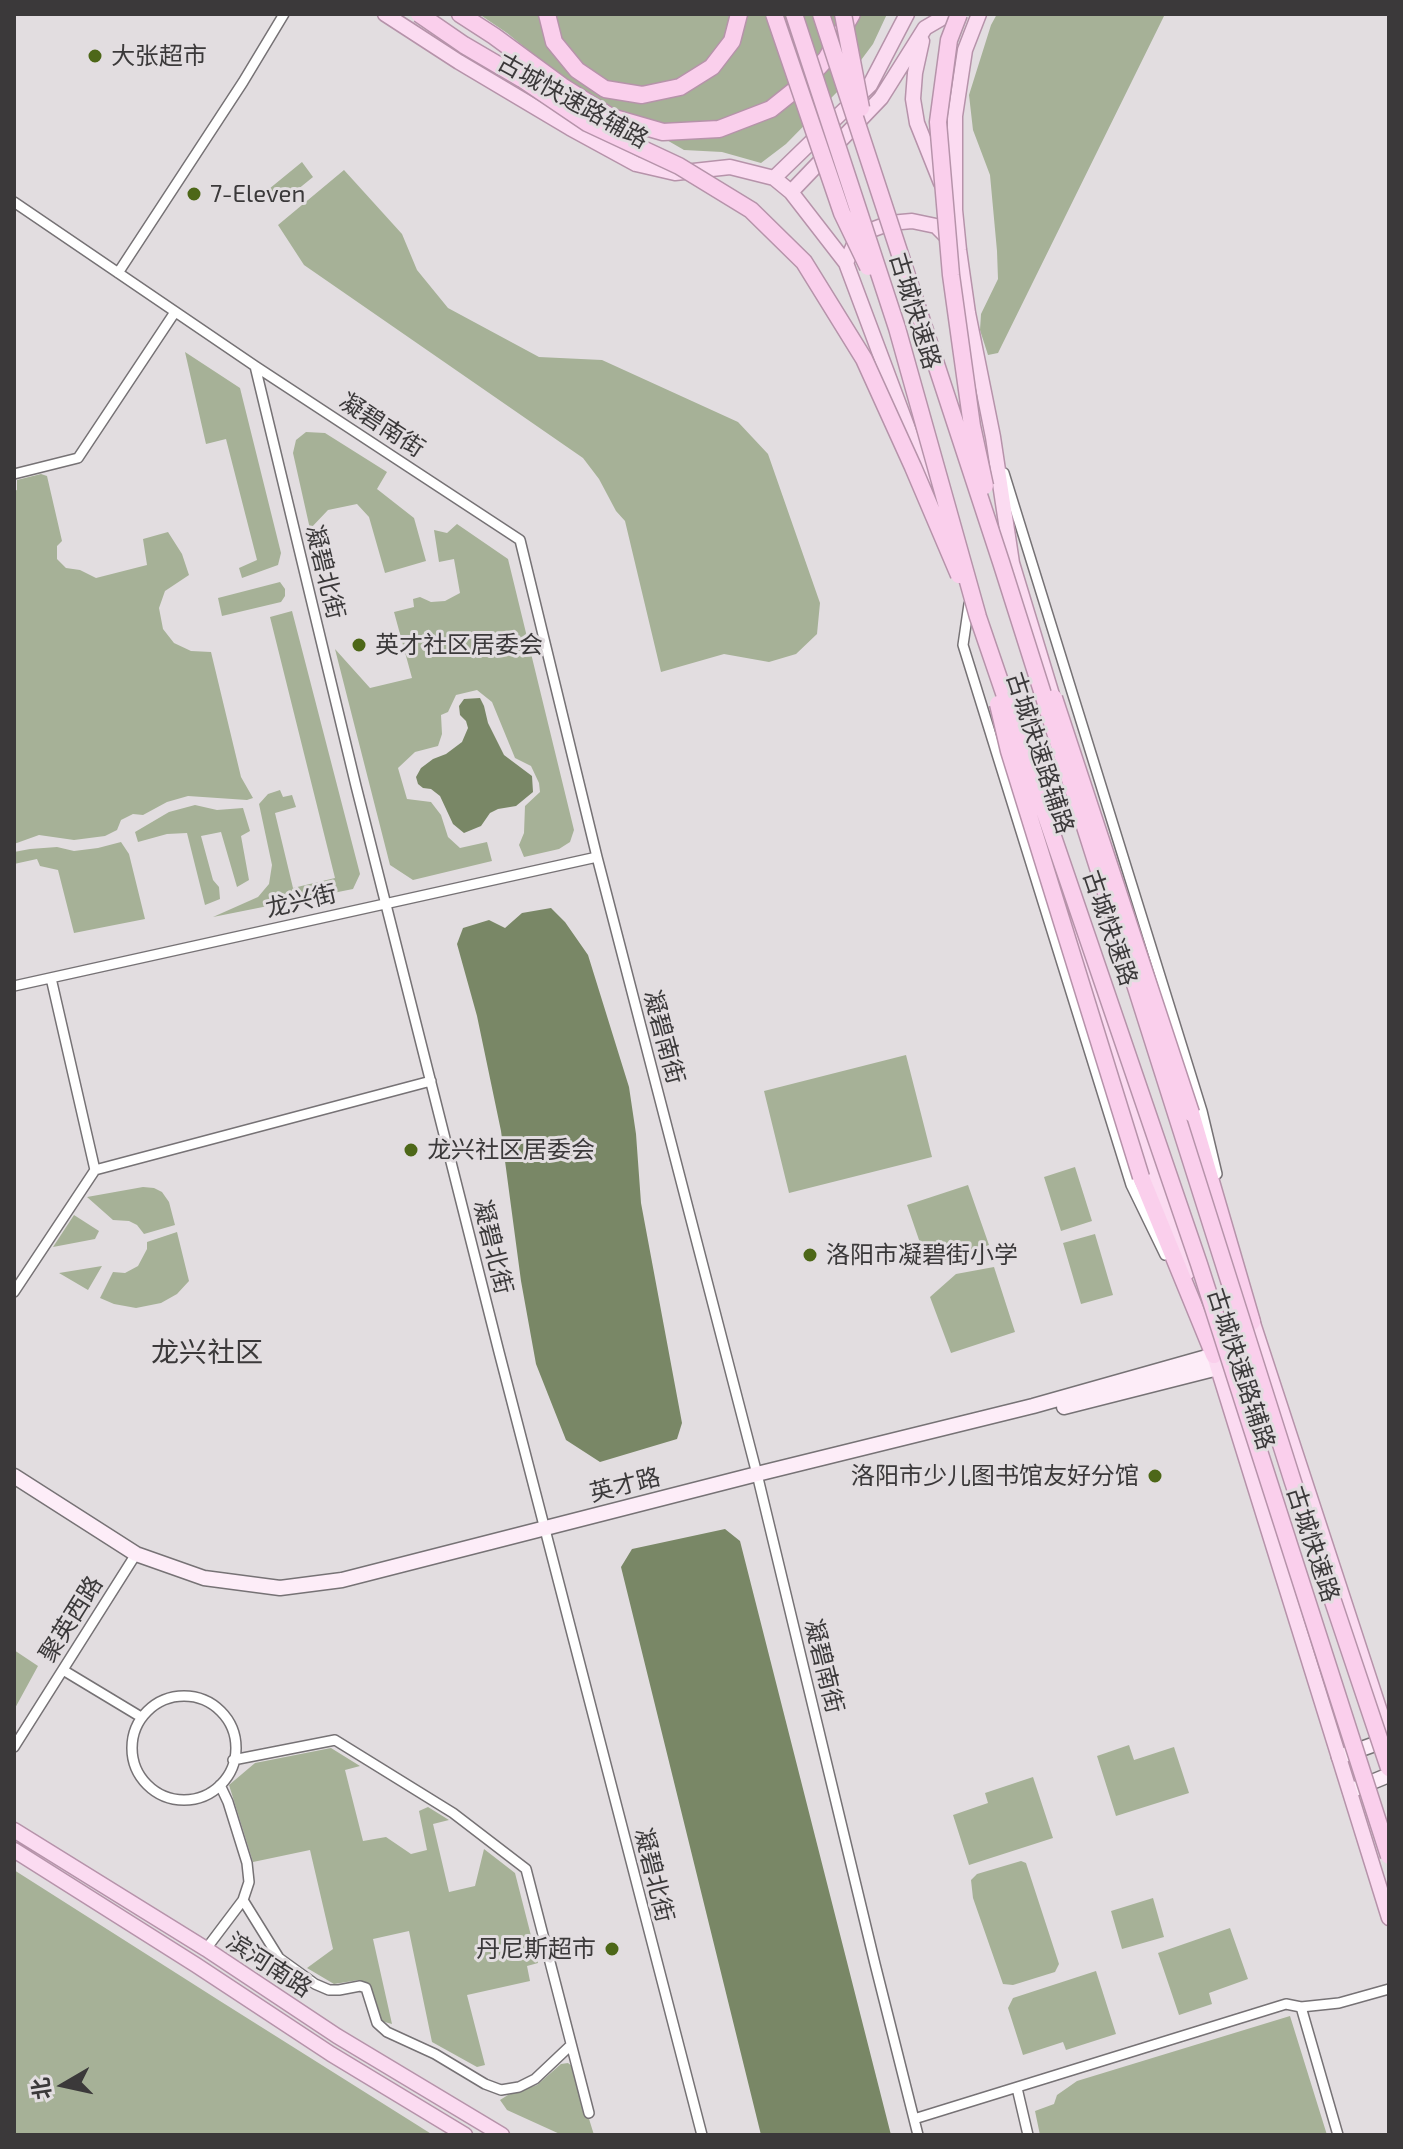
<!DOCTYPE html>
<html>
<head>
<meta charset="utf-8">
<style>
  body { margin:0 }
  #map { position:relative; width:1403px; height:2149px; overflow:hidden; background:#e2dde0; font-family:"Exo 2","Noto Sans SC",sans-serif }
  canvas { display:block }
  .frame { position:absolute; inset:0; border:16px solid #3b393a; pointer-events:none }
  .north { position:absolute; left:24px; top:2045px; width:80px; height:80px; -webkit-text-stroke:6px #e2dde0; paint-order:stroke; rotate:261deg; font-size:22px; font-weight:700; line-height:32px; text-align:center; color:#3b393a }
  .north::after { content:''; display:block; margin:auto; width:28px; height:36px; background:#3b393a; clip-path:polygon(50% 0,100% 100%,50% 72%,0 100%) }
</style>
</head>
<body>
<div id="map">
<canvas width="1403" height="2149"></canvas>
<div class="frame"></div>
<div class="north">北</div>
</div>
<script>
const context = document.querySelector('canvas').getContext('2d');
context.lineJoin = 'round';
function fillPath(path, color) {
  context.fillStyle = color;
  context.fill(path, 'evenodd');
}
function poly(rows) {
  const path = new Path2D();
  for (const r of rows) {
    if (r.length === 3) {
      path.moveTo(r[0] + r[2], r[1]);
      path.arc(r[0], r[1], r[2], 0, 2 * Math.PI);
      continue;
    }
    path.moveTo(r[0], r[1]);
    for (let i = 2; i < r.length; i += 2) path.lineTo(r[i], r[i + 1]);
  }
  return path;
}
function strokePath(path, color, width, dash) {
  context.strokeStyle = color;
  context.lineWidth = width;
  context.lineCap = dash ? 'butt' : 'round';
  context.setLineDash(dash || []);
  context.stroke(path);
}
function write(font, color, halo, rows, align = 'center') {
  context.font = font + ' "Exo 2","Noto Sans SC",sans-serif';
  context.lineWidth = 6;
  context.setLineDash([]);
  context.textBaseline = 'middle';
  context.strokeStyle = halo;
  context.fillStyle = color;
  for (const [text, x, y, turn = 0] of rows) {
    context.save();
    context.translate(x, y);
    context.rotate((+turn || 0) * Math.PI / 180);
    context.textAlign = isNaN(turn) ? turn : align;
    if (halo) context.strokeText(text, 0, 0);
    context.fillText(text, 0, 0);
    context.restore();
  }
}
fillPath(poly([
  [479,14,887,14,873,44,838,91,786,144,761,163,722,152,684,150,570,84,507,33],
  [997,14,1165,14,998,353,988,355,980,330,981,314,998,279,997,251,990,175,973,130,969,95,991,25],
  [302,162,313,177,281,203,269,189],
  [344,170,402,234,417,270,448,308,539,357,602,360,738,422,768,454,820,603,817,634,796,654,769,662,724,654,661,672,625,521,616,511,599,479,583,458,304,265,278,225],
  [185,352,240,388,281,553,278,565,242,578,239,568,257,560,226,439,206,444],
  [306,432,325,433,387,472,377,489,414,518,426,561,385,573,369,517,357,504,328,510,310,529,293,453,296,440],
  [41,474,47,476,62,541,57,546,57,559,66,568,80,570,96,578,147,565,143,539,168,532,182,554,189,575,165,591,159,608,163,629,174,643,191,651,211,652,241,777,253,798,247,800,188,796,167,802,143,815,133,814,121,820,117,830,105,836,74,840,39,835,14,844,14,491,17,490,17,480],
  [457,524,508,559,574,830,570,842,559,849,524,857,519,845,524,833,525,806,540,792,539,783,531,766,515,758,492,702,477,690,456,695,448,712,441,715,442,734,438,746,415,752,398,768,407,799,431,802,441,815,448,837,460,848,487,842,492,861,413,880,390,865,335,649,370,688,412,678,394,612,414,607,413,599,420,597,431,602,445,601,460,593,454,559,439,562,434,530,447,533],
  [280,582,285,589,285,596,281,602,222,616,218,598],
  [292,611,360,874,353,889,213,917,258,897,269,884,272,865,259,804,268,794,280,790,283,797,292,795,296,807,275,813,293,888,335,878,270,617],
  [195,805,217,810,243,808,250,831,241,836,249,880,237,887,221,832,201,836,213,880,219,887,220,899,205,905,187,833,167,834,138,842,135,832,169,812],
  [121,842,129,854,145,919,74,933,58,870,40,866,37,859,14,864,14,852,30,849,57,847,74,851,98,848],
  [906,1055,932,1157,789,1193,764,1091],
  [1075,1167,1092,1221,1061,1231,1044,1177],
  [968,1185,989,1245,928,1266,907,1205],
  [143,1187,154,1188,162,1192,169,1202,175,1225,144,1234,137,1225,129,1221,113,1220,87,1197],
  [74,1215,99,1231,95,1239,53,1247],
  [177,1232,189,1281,177,1294,161,1303,136,1308,114,1304,100,1298,113,1272,125,1273,138,1266,147,1249,147,1242],
  [1095,1234,1113,1295,1081,1304,1063,1243],
  [102,1266,88,1290,59,1273],
  [994,1267,1015,1332,951,1353,930,1297,956,1274],
  [14,1650,38,1666,14,1710],
  [1129,1745,1134,1760,1174,1747,1189,1793,1116,1816,1097,1756],
  [331,1748,360,1766,345,1770,363,1841,386,1837,411,1854,427,1850,419,1811,428,1807,449,1820,433,1824,449,1892,475,1886,484,1849,515,1873,538,1963,527,1966,530,1981,467,1995,485,2065,477,2067,432,2042,409,1931,373,1939,392,2024,381,2021,369,1985,359,1980,334,1984,307,1968,333,1949,310,1850,253,1862,229,1785,255,1763],
  [1033,1777,1053,1838,969,1865,953,1815,988,1803,985,1793],
  [1021,1861,1026,1863,1059,1964,1055,1972,1013,1985,1003,1984,973,1898,971,1880,977,1874],
  [14,1870,220,2001,433,2135,14,2135],
  [1153,1898,1164,1937,1122,1949,1111,1911],
  [1230,1928,1248,1979,1209,1993,1212,2004,1179,2015,1158,1953],
  [1096,1971,1116,2034,1066,2050,1063,2042,1023,2055,1008,2008,1013,1998],
  [1290,2016,1327,2135,1040,2135,1035,2111,1054,2104,1057,2095,1077,2081],
  [568,2063,573,2067,594,2135,562,2135,507,2110,500,2100,508,2095,537,2085,561,2064]
]), '#a6b197');
fillPath(poly([
  [480,698,484,706,488,723,504,755,532,776,533,792,516,806,498,809,490,813,481,826,464,833,453,824,440,796,431,789,423,788,418,784,416,777,421,768,433,759,446,754,462,742,468,728,466,721,460,715,459,706,464,699],
  [551,908,565,922,588,955,629,1087,636,1134,641,1203,682,1423,677,1439,600,1462,566,1440,536,1364,521,1281,501,1131,477,1016,457,944,463,928,489,920,505,928,522,913],
  [725,1529,740,1541,891,2135,761,2135,621,1567,632,1549]
]), '#798766');
const minor = poly([
  [14,202,255,366,520,540,597,857,757,1474,875,1964,918,2135],
  [118,273,243,82,284,14],
  [255,366,356,786,499,1352,702,2135],
  [1004,473,1202,1111,1217,1174],
  [14,474,78,458,175,312],
  [969,604,963,645,1131,1185,1165,1255],
  [14,986,597,857],
  [95,1170,431,1081],
  [14,1292,95,1170,51,978],
  [63,1670,141,1717],
  [184,1748,52],
  [14,1747,136,1554],
  [233,1760,335,1740,453,1813,526,1869,589,2113],
  [243,1900,279,1958,315,1984,329,1990,339,1990,360,1986,366,1988,377,2023,387,2032,435,2054,485,2084,501,2090,519,2087,535,2079,571,2045],
  [206,1949,243,1900,249,1882,247,1863,228,1802,220,1785],
  [1301,2007,1338,2135],
  [1017,2088,1028,2135],
  [914,2119,1286,2004,1301,2007,1339,2003,1389,1989]
]);
const secondary = poly([
  [1064,1407,1218,1368,1257,1342],
  [14,1476,136,1554,204,1578,280,1588,342,1580,757,1474,1033,1406,1214,1355,1252,1322],
  [1339,1757,1389,1739],
  [1350,1791,1389,1775]
]);
const primary = poly([
  [385,14,459,62,570,128,636,164,675,173,730,167,774,178,791,192,846,263,935,501],
  [979,14,965,50,955,116,955,210,959,250,968,313,993,437,1012,563,1056,708],
  [922,41,915,73,913,99,917,123,941,183],
  [774,178,870,85,907,14],
  [791,192,881,98,925,28,949,14],
  [846,263,858,235,890,223,912,221,936,226,951,241],
  [1045,836,1187,1273],
  [1250,1314,1389,1739],
  [1211,1346,1389,1918],
  [14,1830,206,1949,337,2036,502,2135],
  [14,1850,196,1965,331,2054,465,2135]
]);
const trunk = poly([
  [460,14,494,36,562,86,611,117,663,132,719,129,771,109,806,81,826,59,852,14],
  [547,14,554,42,577,70,605,89,642,95,680,87,712,67,732,41,739,14],
  [1191,1113,1252,1322],
  [1141,1177,1214,1355]
]);
strokePath(minor, '#767275', 12);
strokePath(secondary, '#767275', 17);
strokePath(primary, '#b693aa', 17);
strokePath(trunk, '#b693aa', 19);
strokePath(minor, '#fff', 9);
strokePath(secondary, '#fdedf8', 14);
strokePath(primary, '#fbdbf1', 14);
strokePath(trunk, '#facfec', 16);
const trunkBridge = poly([
  [419,14,464,45,522,79,587,123,679,166,751,210,804,262,864,359,913,467,959,575],
  [774,14,842,213,868,267],
  [794,14,897,328,978,617,1199,1264,1389,1856],
  [821,14,1001,562,1293,1482,1389,1768],
  [843,14,861,108],
  [959,14,949,40,938,122,951,275,972,426,985,486],
  [1054,698,1191,1113],
  [998,704,1009,751,1141,1177]
]);
strokePath(trunkBridge, '#b693aa', 19, []);
strokePath(trunkBridge, '#facfec', 16);
for (const [x, y, r, color] of [
  [95,56,8,"#4d6718"],
  [194,194,8,"#4d6718"],
  [359,645,8,"#4d6718"],
  [411,1150,8,"#4d6718"],
  [810,1255,8,"#4d6718"],
  [1155,1476,8,"#4d6718"],
  [612,1949,8,"#4d6718"]
]) {
  const dot = new Path2D();
  dot.arc(x, y, r, 0, 2 * Math.PI);
  context.fillStyle = color;
  context.fill(dot);
  strokePath(dot, '#e2dde0', 3);
}
write('24px', '#3b393a', '#e2dde0', [
  ["大张超市",111,56],
  ["7-Eleven",210,194],
  ["英才社区居委会",375,645],
  ["龙兴社区居委会",427,1150],
  ["洛阳市凝碧街小学",826,1255],
  ["洛阳市少儿图书馆友好分馆",1139,1476,"right"],
  ["丹尼斯超市",596,1949,"right"]
], 'left');
write('24px', '#3b393a', '#e2dde0', [
  ["古城快速路辅路",573,101,29],
  ["古城快速路",915,311,73],
  ["凝碧南街",382,425,33],
  ["凝碧北街",325,572,76],
  ["古城快速路辅路",1040,753,72],
  ["龙兴街",301,901,-13],
  ["古城快速路",1110,928,71],
  ["凝碧南街",664,1037,75],
  ["凝碧北街",493,1247,76],
  ["古城快速路辅路",1241,1369,72],
  ["英才路",625,1485,-14],
  ["古城快速路",1313,1544,72],
  ["聚英西路",71,1619,-58],
  ["凝碧南街",824,1666,76],
  ["凝碧北街",654,1875,76],
  ["滨河南路",269,1965,33]
]);
write('28px', '#3b393a', '#e2dde0', [
  ["龙兴社区",207,1353]
]);
</script>
</body>
</html>
